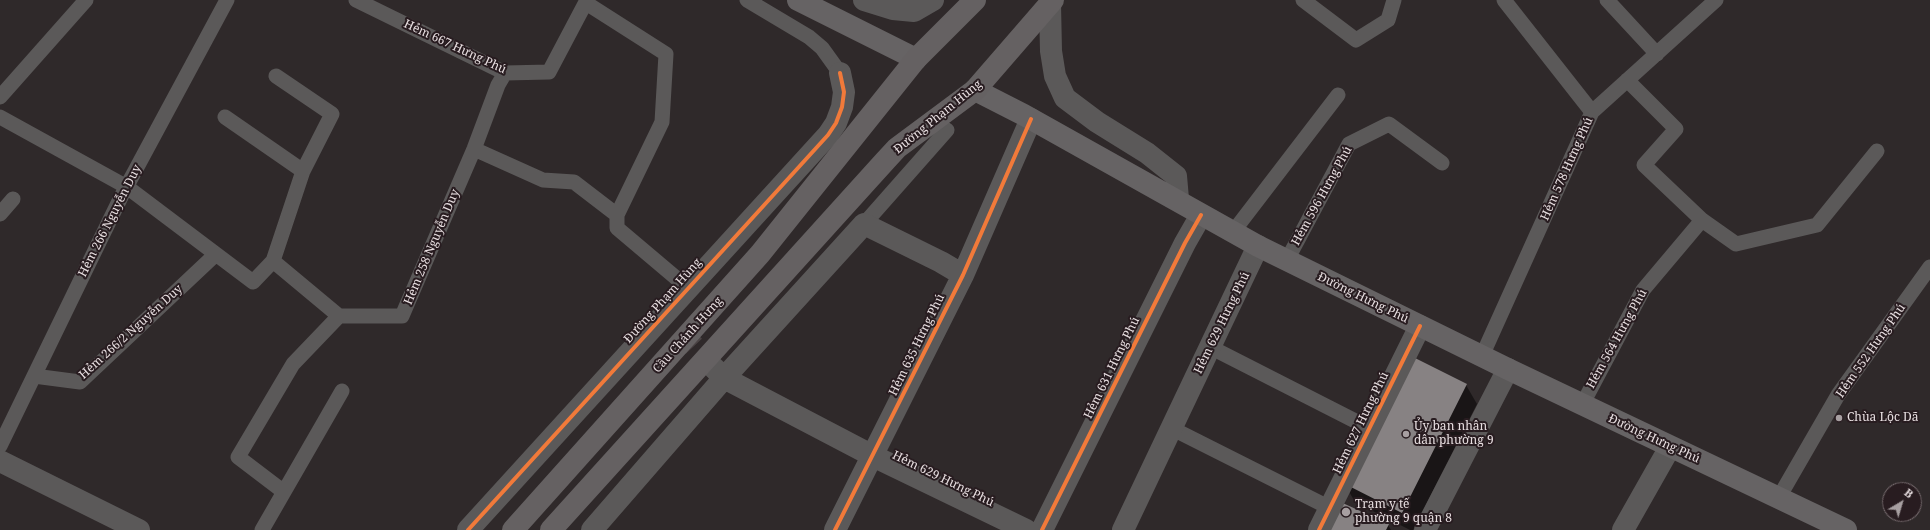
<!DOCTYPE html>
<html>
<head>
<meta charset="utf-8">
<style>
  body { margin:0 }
  #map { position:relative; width:1930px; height:530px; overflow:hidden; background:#2f292a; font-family:"Noto Serif",serif }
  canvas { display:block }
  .north { position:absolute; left:1882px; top:482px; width:40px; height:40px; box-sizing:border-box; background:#281c20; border:1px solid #756a6d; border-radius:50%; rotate:38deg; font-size:11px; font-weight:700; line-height:16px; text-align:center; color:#e8dfe1 }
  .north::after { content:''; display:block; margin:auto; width:14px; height:18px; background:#a79fa1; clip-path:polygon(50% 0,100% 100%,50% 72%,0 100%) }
</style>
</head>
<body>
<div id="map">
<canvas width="1930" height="530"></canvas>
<div class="north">B</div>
</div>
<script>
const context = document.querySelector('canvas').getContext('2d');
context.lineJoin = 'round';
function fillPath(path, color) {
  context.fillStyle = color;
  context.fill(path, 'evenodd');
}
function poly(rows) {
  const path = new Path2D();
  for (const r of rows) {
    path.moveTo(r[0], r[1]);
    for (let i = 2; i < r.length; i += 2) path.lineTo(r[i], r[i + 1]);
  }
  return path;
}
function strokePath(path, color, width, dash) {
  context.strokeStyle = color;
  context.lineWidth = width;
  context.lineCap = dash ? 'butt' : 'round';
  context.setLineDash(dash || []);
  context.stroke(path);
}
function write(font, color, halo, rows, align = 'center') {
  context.font = font + ' "Noto Serif",serif';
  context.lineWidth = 4;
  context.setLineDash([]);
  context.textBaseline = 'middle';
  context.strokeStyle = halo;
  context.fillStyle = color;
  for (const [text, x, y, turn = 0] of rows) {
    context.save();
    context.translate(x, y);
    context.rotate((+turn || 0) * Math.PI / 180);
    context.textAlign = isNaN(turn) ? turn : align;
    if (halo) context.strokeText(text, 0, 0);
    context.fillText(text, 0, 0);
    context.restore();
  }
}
fillPath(poly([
  [1466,385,1477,404,1413,530,1410,530,1355,502,1344,483],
  [1388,525,1391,530,1322,530]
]), '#0007');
fillPath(poly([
  [1411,356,1467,384,1402,513,1343,483],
  [1336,500,1389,524,1386,530,1321,530]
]), '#878283');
strokePath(poly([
  [679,330,712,366]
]), '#4b4445', 22, [22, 11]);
strokePath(poly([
  [356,0,505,73,549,72,587,0],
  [747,0,809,37,822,48,840,73],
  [1303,0,1356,40,1388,20,1394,0],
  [1504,0,1592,112],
  [1607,0,1657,54],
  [586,3,666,54,662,122,617,215],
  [276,76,332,114,303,171],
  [0,97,86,0],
  [0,117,127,187,253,282,273,261,339,316],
  [225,117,303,171,273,261],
  [474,149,543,180,574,182,617,215,617,228,688,288],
  [0,214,13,199],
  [1702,220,1736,244,1817,225,1877,151],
  [864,224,947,130],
  [1233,232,1338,95],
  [1287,260,1349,144,1389,124,1442,163],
  [1210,347,1369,428],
  [1482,356,1592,112,1716,0],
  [34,376,80,382,216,254],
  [1582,405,1643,290,1702,220,1644,165,1676,129,1627,80],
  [1171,428,1330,508],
  [0,446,122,195,227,0],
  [284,492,238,457,293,364,339,316,402,316,474,149,498,85,505,73],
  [1778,499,1838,395,1930,267],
  [262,530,342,391]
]), '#5b5959', 15);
strokePath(poly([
  [864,0,893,9,914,11,933,0],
  [1050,4,1051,51,1055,76,1065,98,1097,122,1147,153,1176,176,1178,199],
  [714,368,724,378,873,456,1026,530],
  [468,530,828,135,836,123,842,107,844,92,840,73],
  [592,530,724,378,864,224,941,262,963,275],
  [835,530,963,275,1031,119],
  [1042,530,1185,243,1201,215],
  [1123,530,1258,246],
  [1319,530,1420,326],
  [1425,530,1508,369],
  [1623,530,1670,447]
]), '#5b5959', 22);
strokePath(poly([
  [0,461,139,530]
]), '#5b5959', 22);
strokePath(poly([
  [798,0,916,59],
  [975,90,1024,115,1258,246,1508,369,1846,530]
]), '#666364', 22);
strokePath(poly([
  [513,530,760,254,916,59,975,0],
  [551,530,885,161,897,148,975,90,1053,0]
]), '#656162', 22);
strokePath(poly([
  [468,530,828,135,836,123,842,107,844,92,840,73],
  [835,530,963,275,1031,119],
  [1042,530,1185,243,1201,215],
  [1319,530,1420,326]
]), '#f17a3a', 4);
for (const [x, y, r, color] of [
  [1839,418,4,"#a79fa1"],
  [1406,434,4,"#a79fa1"],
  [1346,512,5,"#a79fa1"]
]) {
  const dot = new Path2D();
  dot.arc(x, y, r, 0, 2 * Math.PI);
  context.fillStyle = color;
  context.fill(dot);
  strokePath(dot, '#281c20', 1.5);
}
write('12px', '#e8dfe1', '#281c20', [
  ["Hẻm 667 Hưng Phú",455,47,25],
  ["Đường Phạm Hùng",938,117,-39],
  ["Hẻm 578 Hưng Phú",1567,169,-66],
  ["Hẻm 596 Hưng Phú",1322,196,-61],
  ["Hẻm 266 Nguyễn Duy",110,221,-63],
  ["Hẻm 258 Nguyễn Duy",432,247,-67],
  ["Đường Hưng Phú",1363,298,26],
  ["Đường Phạm Hùng",663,301,-48],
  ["Hẻm 629 Hưng Phú",1222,323,-64],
  ["Hẻm 266/2 Nguyễn Duy",131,332,-42],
  ["Cầu Chánh Hưng",688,335,-48],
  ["Hẻm 564 Hưng Phú",1617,339,-61],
  ["Hẻm 635 Hưng Phú",917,345,-64],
  ["Hẻm 552 Hưng Phú",1871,351,-55],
  ["Hẻm 631 Hưng Phú",1112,368,-64],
  ["Hẻm 627 Hưng Phú",1361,423,-64],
  ["Đường Hưng Phú",1654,439,25],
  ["Hẻm 629 Hưng Phú",943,479,26]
]);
write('12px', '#e8dfe1', '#281c20', [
  ["Chùa Lộc Dã",1847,418],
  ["Ủy ban nhân",1414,427],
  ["dân phường 9",1414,441],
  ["Trạm y tế",1355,505],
  ["phường 9 quận 8",1355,519]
], 'left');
</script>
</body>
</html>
